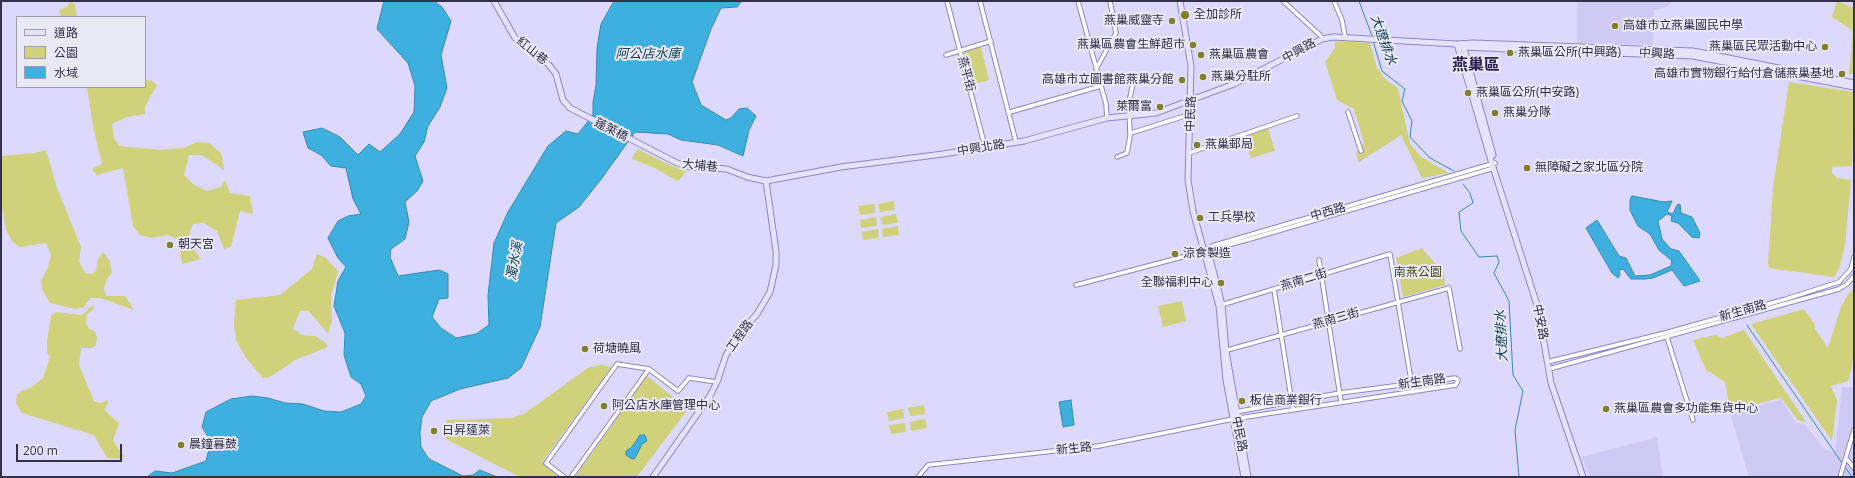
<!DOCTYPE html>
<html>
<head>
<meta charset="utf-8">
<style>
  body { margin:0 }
  #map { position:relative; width:1855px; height:478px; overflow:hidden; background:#dcd8fe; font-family:"Open Sans","Noto Sans TC",sans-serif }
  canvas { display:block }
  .frame { position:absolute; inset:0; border:2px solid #333049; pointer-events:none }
  .legend { position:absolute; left:16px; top:16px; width:130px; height:72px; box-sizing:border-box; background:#e9e8f5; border:1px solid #a09eb0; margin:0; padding:5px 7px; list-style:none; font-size:12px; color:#333049 }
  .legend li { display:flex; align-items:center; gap:8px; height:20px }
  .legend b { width:20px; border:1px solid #a09eb0 }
  .scale { position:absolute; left:16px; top:444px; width:106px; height:18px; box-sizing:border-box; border:2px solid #333049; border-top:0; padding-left:5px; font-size:12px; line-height:14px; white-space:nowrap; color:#333049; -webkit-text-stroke:3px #e9e8f5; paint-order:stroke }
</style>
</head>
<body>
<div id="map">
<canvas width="1855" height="478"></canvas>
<div class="frame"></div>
<ul class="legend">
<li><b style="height:5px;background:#e6e2fe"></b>道路</li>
<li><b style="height:11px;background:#cfd27a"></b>公園</li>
<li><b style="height:11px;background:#3eb0df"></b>水域</li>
</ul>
<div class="scale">200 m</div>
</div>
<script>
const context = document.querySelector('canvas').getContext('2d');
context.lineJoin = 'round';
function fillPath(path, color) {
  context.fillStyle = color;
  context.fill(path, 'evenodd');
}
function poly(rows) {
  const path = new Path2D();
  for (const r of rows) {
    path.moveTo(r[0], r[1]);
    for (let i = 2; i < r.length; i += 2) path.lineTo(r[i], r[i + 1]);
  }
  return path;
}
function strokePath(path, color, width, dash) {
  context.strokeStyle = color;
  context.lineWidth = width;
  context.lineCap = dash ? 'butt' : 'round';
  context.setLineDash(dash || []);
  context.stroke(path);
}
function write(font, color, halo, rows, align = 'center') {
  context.font = font + ' "Open Sans","Noto Sans TC",sans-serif';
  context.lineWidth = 4;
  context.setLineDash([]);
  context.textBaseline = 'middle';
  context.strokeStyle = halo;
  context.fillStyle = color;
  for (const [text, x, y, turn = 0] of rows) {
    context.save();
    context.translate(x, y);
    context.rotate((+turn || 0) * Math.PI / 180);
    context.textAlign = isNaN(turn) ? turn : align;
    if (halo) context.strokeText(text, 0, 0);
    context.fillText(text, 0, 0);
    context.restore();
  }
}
fillPath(poly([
  [1577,1,1671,1,1671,3,1665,8,1654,10,1653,45,1577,43],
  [1842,387,1854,387,1854,477,1770,477,1769,476,1749,477,1730,413,1781,400,1796,423,1806,425,1823,448,1835,453],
  [1657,437,1663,477,1590,477,1582,457]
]), '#cfcaf4');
fillPath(poly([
  [70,1,75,5,77,17,61,17,59,10,68,6],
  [1837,1,1854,8,1854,74,1849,74,1853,31,1832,17],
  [1335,41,1370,43,1377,68,1386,80,1398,88,1410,144,1421,157,1449,173,1422,178,1401,135,1359,162,1356,153,1364,143,1354,109,1337,100,1325,62,1335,48],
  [981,47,989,80,972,85,964,54,965,52],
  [145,80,152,81,157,85,145,106,145,114,127,117,112,124,114,138,120,146,160,150,183,148,198,142,209,143,221,153,224,170,202,155,189,155,184,175,194,185,207,191,221,187,225,180,230,193,250,196,253,214,240,211,231,247,224,249,217,231,204,223,193,224,187,241,201,259,182,264,179,240,168,235,151,238,140,235,133,226,123,168,97,175,92,169,102,164,93,126,87,87,145,87],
  [1789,82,1854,92,1852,166,1832,167,1832,173,1837,178,1851,180,1845,246,1839,269,1834,277,1769,268,1768,263,1773,188],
  [1268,128,1275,151,1251,158,1245,136],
  [637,149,674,167,686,171,679,180,677,181,655,168,632,159],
  [46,150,57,188,81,247,79,262,85,273,92,274,96,271,98,260,103,252,110,262,112,273,107,279,104,289,106,296,125,296,134,310,101,298,90,298,84,307,75,309,50,303,42,289,41,281,47,270,51,255,47,245,45,243,20,247,12,241,6,230,1,202,1,156,35,153],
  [894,201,895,210,880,212,878,204],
  [874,204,875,213,860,215,858,206],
  [896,214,898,223,882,225,881,217],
  [876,217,877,226,861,228,860,220],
  [898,226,899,235,883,237,882,229],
  [878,229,879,238,863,240,862,232],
  [1422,248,1444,274,1445,285,1403,297,1396,258],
  [317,254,326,258,338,271,331,296,332,320,328,334,309,311,300,311,293,329,302,335,315,336,326,343,328,347,295,360,270,377,263,378,246,358,236,340,234,325,236,300,280,295,312,269],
  [1854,289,1854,352,1852,366,1848,381,1831,386,1837,400,1832,441,1751,324,1804,309,1814,323,1815,329,1828,348,1841,307,1848,294],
  [1182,301,1186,321,1163,327,1158,306],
  [92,306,95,308,87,314,86,323,89,329,95,331,97,338,96,345,93,348,81,348,79,365,94,401,100,403,108,400,105,411,119,423,113,440,124,457,121,459,107,458,94,435,22,413,16,403,17,394,33,386,43,378,50,357,47,352,47,340,51,316,56,312,82,315],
  [1744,330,1806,422,1798,420,1781,398,1730,410,1725,382,1706,370,1693,340,1716,335,1722,338],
  [601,365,612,367,542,462,562,477,520,477,446,439,442,429,447,420,511,418,524,414,588,368],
  [647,376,688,409,637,477,575,477],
  [924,405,925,414,910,416,908,408],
  [903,409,904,418,889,421,887,412],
  [925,419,927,428,911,431,910,422],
  [905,423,906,432,891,434,889,425]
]), '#cfd27a');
const water = poly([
  [384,1,434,1,442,7,451,21,441,55,447,88,440,107,428,126,424,142,415,156,423,181,417,191,405,202,409,222,405,239,391,249,390,257,398,276,439,270,448,274,448,298,439,299,432,317,441,328,456,338,476,334,489,325,488,295,494,243,508,212,548,146,566,131,578,134,593,115,593,102,596,85,597,48,601,24,614,1,742,1,737,7,721,8,711,29,692,82,701,105,726,120,731,118,739,109,747,108,756,116,749,130,743,156,718,145,681,140,668,134,635,132,602,178,579,207,556,223,540,327,521,368,508,378,460,389,431,401,422,417,420,432,421,447,429,459,463,476,473,475,480,470,497,477,147,477,155,471,172,473,206,461,211,441,202,427,206,412,231,399,252,396,268,398,285,403,303,404,324,411,341,412,361,404,366,396,361,384,351,377,344,355,345,333,334,306,338,281,346,267,338,258,328,238,338,221,348,216,361,214,353,199,346,168,331,166,321,155,308,148,303,132,322,128,340,137,358,155,369,144,380,152,400,134,414,112,415,86,408,63,377,29,384,1],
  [1632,196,1664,202,1672,201,1667,212,1673,214,1677,205,1680,204,1681,213,1692,217,1700,233,1699,238,1692,237,1678,223,1671,221,1672,216,1667,214,1658,221,1662,239,1671,249,1679,251,1700,281,1684,286,1672,270,1653,278,1645,279,1631,279,1623,269,1619,270,1620,275,1618,278,1612,273,1586,228,1597,220,1619,256,1626,258,1635,276,1650,275,1671,266,1672,261,1659,250,1650,234,1638,226,1630,210,1630,200,1632,196],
  [1071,400,1074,425,1063,427,1059,402,1071,400],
  [640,435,645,435,647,441,642,444,635,458,632,459,626,455,626,451,632,447,640,435]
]);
fillPath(water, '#3eb0df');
strokePath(water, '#3b8ab2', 1);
strokePath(poly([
  [1359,1,1372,36],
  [1373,41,1382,71,1405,89,1402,101,1412,121,1410,137,1430,158,1454,171],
  [1463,184,1470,193,1473,203,1459,212,1461,231,1479,257,1497,256,1499,262,1494,273,1509,301,1513,375,1523,391,1515,430,1519,477],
  [1747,325,1842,463],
  [1845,467,1852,477]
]), '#3b8ab2', 1);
const street = poly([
  [947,1,985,147],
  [980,1,1016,142],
  [1078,1,1106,104,1107,118],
  [1283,1,1321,36,1322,39],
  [1334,1,1342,20,1345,36],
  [946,55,991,41],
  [1096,69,1116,33,1110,1],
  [1010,112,1101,86],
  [1348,112,1361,151],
  [1131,133,1191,114],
  [1189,153,1297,116],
  [1117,157,1127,153,1130,136,1129,102,1134,79],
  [1207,249,1212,246,1495,163],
  [1319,260,1341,402],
  [1076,285,1243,241,1494,168],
  [1274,289,1293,410],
  [1221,305,1390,254,1413,392],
  [1667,337,1693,420],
  [1224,351,1449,288,1460,349],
  [1547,362,1665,333,1786,299,1839,282,1851,269,1854,257],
  [1549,369,1839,289,1847,284,1854,276],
  [1846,458,1854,468],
  [564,477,546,463,617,364,649,369,678,391,689,378,717,382],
  [571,477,649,369],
  [918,477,928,465,1099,446,1233,419,1456,385,1458,380,1455,378,1340,393,1235,412],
  [1840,477,1854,430]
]);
const secondary = poly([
  [494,1,515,38,549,65,556,74,563,100,570,108,677,163,690,167,727,169,747,177,766,181,841,167,943,154,1024,141,1107,118,1156,113,1234,84,1322,39,1333,37,1457,44,1473,43,1693,51,1854,83],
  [1180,1,1191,66,1188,180,1193,211,1219,306,1226,380,1244,477],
  [1457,44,1492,164,1538,308,1551,383,1583,477],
  [1457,44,1463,47,1508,49,1693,56,1854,87],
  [1463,45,1493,155],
  [1204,250,1209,254,1222,305,1226,351,1248,477],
  [653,477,710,396,717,382,726,355,740,333,757,314,770,292,776,265,776,251,766,181]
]);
strokePath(street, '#9088c4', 5.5);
strokePath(secondary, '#9088c4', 7);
strokePath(street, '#fff', 3.5);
strokePath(secondary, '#e6e2fe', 5);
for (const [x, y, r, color] of [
  [1185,15,5,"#7f8029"],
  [1172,21,4,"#7f8029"],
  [1615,26,4,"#7f8029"],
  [1193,45,4,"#7f8029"],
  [1825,47,4,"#7f8029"],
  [1510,53,4,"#7f8029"],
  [1201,55,4,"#7f8029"],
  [1842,74,4,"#7f8029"],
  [1203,77,4,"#7f8029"],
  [1182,80,4,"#7f8029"],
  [1468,93,4,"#7f8029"],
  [1160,107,4,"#7f8029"],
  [1495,113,4,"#7f8029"],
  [1197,145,4,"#7f8029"],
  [1527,168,4,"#7f8029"],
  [1200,218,4,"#7f8029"],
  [170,245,4,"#7f8029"],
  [1175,254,4,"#7f8029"],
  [1221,283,4,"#7f8029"],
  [585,349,4,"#7f8029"],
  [1242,401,4,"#7f8029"],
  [604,406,4,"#7f8029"],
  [1606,409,4,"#7f8029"],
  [434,431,4,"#7f8029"],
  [181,445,4,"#7f8029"]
]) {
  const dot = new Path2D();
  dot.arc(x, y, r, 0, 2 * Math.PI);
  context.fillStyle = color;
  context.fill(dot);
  strokePath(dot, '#e9e8f5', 1.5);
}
write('12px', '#333049', '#e9e8f5', [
  ["全加診所",1194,15],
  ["燕巢威靈寺",1164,21,"right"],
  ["高雄市立燕巢國民中學",1623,26],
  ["燕巢區農會生鮮超市",1185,45,"right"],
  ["燕巢區民眾活動中心",1817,47,"right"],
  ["燕巢區公所(中興路)",1518,53],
  ["燕巢區農會",1209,55],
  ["高雄市實物銀行給付倉儲燕巢基地",1834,74,"right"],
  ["燕巢分駐所",1211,77],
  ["高雄市立圖書館燕巢分館",1174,80,"right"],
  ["燕巢區公所(中安路)",1476,93],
  ["萊爾富",1152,107,"right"],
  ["燕巢分隊",1503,113],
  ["燕巢郵局",1205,145],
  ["無障礙之家北區分院",1535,168],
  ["工兵學校",1208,218],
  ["朝天宮",178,245],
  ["涼食製造",1183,254],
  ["全聯福利中心",1213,283,"right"],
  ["荷塘曉風",593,349],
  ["板信商業銀行",1250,401],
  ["阿公店水庫管理中心",612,406],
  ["燕巢區農會多功能集貨中心",1614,409],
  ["日昇蓬萊",442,431],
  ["晨鐘暮鼓",189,445]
], 'left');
write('12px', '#333049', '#e9e8f5', [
  ["紅山巷",532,51,39],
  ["中興路",1299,51,-29],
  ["中興路",1657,54,3],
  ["燕平街",966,74,75],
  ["中民路",1191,114,-88],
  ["蓬萊橋",611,130,27],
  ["中興北路",981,148,-9],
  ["大埔巷",700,166,6],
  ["中西路",1328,212,-16],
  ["燕南二街",1304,280,-17],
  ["新生南路",1743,311,-16],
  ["燕南三街",1336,319,-16],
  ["中安路",1540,322,79],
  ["工程路",740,336,-54],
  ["新生南路",1422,382,-8],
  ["中民路",1239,434,79],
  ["新生路",1074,449,-6]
]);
write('12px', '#44451c', '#e9e8f5', [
  ["南燕公園",1418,273]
]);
write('italic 13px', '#124256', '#e9e8f5', [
  ["大遼排水",1383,40,70],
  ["阿公店水庫",648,54],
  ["濁水溪",515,261,-80],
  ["大遼排水",1502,336,-93]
]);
write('bold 16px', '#2c2153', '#e9e8f5', [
  ["燕巢區",1476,65]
]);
</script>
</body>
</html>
